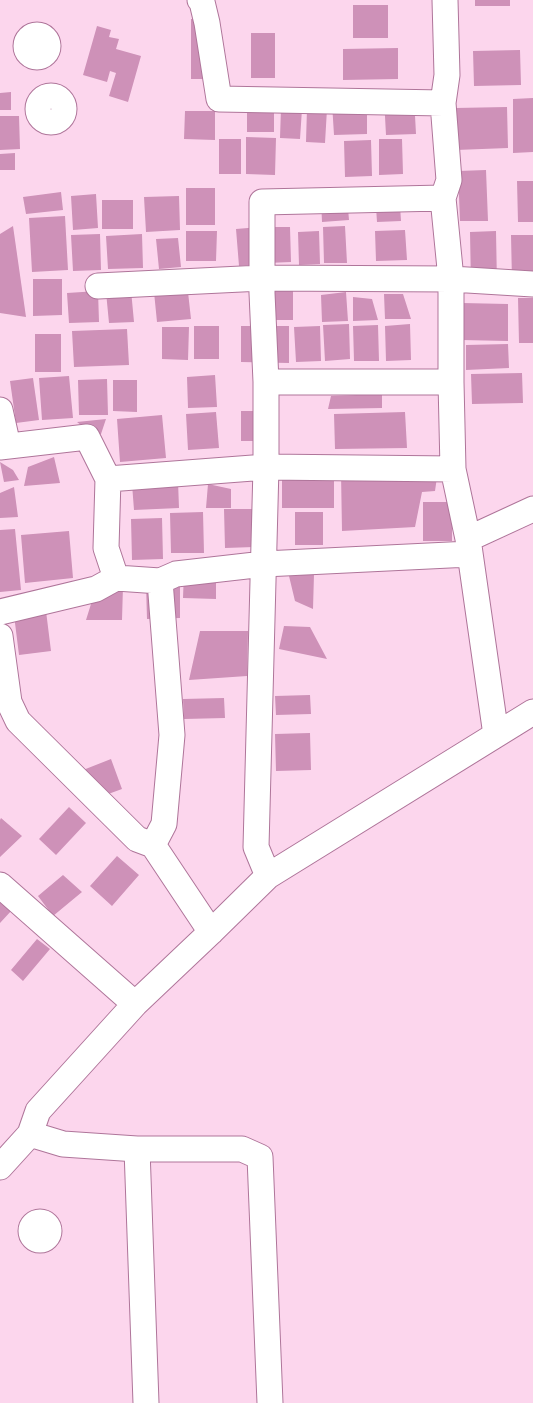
<!DOCTYPE html>
<html>
<head>
<meta charset="utf-8">
<style>
  body { margin:0 }
  canvas { display:block; background:#fcd6ed }
</style>
</head>
<body>
<canvas width="533" height="1403"></canvas>
<script>
const context = document.querySelector('canvas').getContext('2d');
context.lineJoin = 'round';
function fillPath(path, color) {
  context.fillStyle = color;
  context.fill(path, 'evenodd');
}
function poly(rows) {
  const path = new Path2D();
  for (const r of rows) {
    if (r.length === 3) {
      path.moveTo(r[0] + r[2], r[1]);
      path.arc(r[0], r[1], r[2], 0, 2 * Math.PI);
      continue;
    }
    path.moveTo(r[0], r[1]);
    for (let i = 2; i < r.length; i += 2) path.lineTo(r[i], r[i + 1]);
  }
  return path;
}
function strokePath(path, color, width, dash) {
  context.strokeStyle = color;
  context.lineWidth = width;
  context.lineCap = dash ? 'butt' : 'round';
  context.setLineDash(dash || []);
  context.stroke(path);
}
fillPath(poly([
  [475,0,510,0,510,6,475,6],
  [353,5,388,5,388,38,353,38],
  [191,19,220,19,220,79,191,79],
  [97,26,111,30,109,37,119,39,116,49,141,56,128,102,109,96,116,73,110,71,107,82,83,75],
  [251,33,275,33,275,78,251,78],
  [398,48,398,79,343,80,343,49],
  [520,50,521,85,474,86,473,51],
  [11,92,11,110,0,110,0,93],
  [414,97,416,134,386,135,384,98],
  [533,98,533,152,513,153,513,99],
  [247,101,274,101,274,132,247,132],
  [367,102,367,134,334,135,332,103],
  [507,107,508,148,456,150,455,108],
  [281,108,302,109,300,139,280,138],
  [307,108,327,109,325,143,306,142],
  [185,111,215,111,215,140,184,139],
  [0,116,19,116,20,149,0,150],
  [246,137,276,138,275,175,246,174],
  [219,139,241,139,241,174,219,174],
  [379,139,402,139,403,174,379,175],
  [371,140,372,176,345,177,344,141],
  [15,153,15,170,0,170,0,154],
  [486,170,488,221,460,221,458,171],
  [517,181,533,181,533,222,518,222],
  [186,188,215,188,215,225,186,225],
  [399,190,401,221,377,222,375,192],
  [61,192,63,210,26,214,23,197],
  [96,194,98,228,73,230,71,196],
  [179,196,180,230,146,232,144,197],
  [347,197,349,220,322,222,321,199],
  [102,200,133,200,133,229,102,229],
  [65,216,68,270,32,272,29,218],
  [13,226,26,317,0,313,0,234],
  [345,226,347,263,324,263,323,227],
  [260,227,262,264,239,266,236,229],
  [266,227,290,227,291,262,267,263],
  [405,230,407,260,376,261,375,231],
  [186,231,217,231,216,261,186,261],
  [319,231,320,264,299,265,298,232],
  [496,231,497,285,471,285,470,232],
  [100,234,101,270,73,271,71,235],
  [142,234,143,268,108,269,106,236],
  [511,235,533,235,533,281,512,281],
  [178,238,181,267,159,269,156,239],
  [33,279,62,279,62,315,33,316],
  [270,288,293,288,293,320,270,320],
  [131,290,134,322,109,323,106,292],
  [98,291,99,322,69,323,67,293],
  [154,292,188,292,191,319,157,322],
  [346,292,348,321,322,322,321,295],
  [384,294,403,294,411,319,385,319],
  [353,297,372,299,378,320,353,321],
  [518,298,533,298,533,343,519,343],
  [462,303,508,304,508,341,462,340],
  [349,324,350,359,325,361,323,325],
  [410,324,411,360,386,361,385,326],
  [378,325,379,361,354,361,353,326],
  [194,326,219,326,219,359,194,359],
  [241,326,289,326,289,363,241,362],
  [320,326,321,361,296,362,294,327],
  [162,327,189,327,188,360,162,359],
  [127,329,129,365,74,367,72,331],
  [35,334,61,334,61,372,35,372],
  [508,344,509,368,466,370,466,345],
  [522,373,523,403,472,404,471,374],
  [215,375,217,407,188,408,187,377],
  [69,376,73,418,42,420,39,378],
  [33,378,39,420,16,423,10,381],
  [107,379,108,415,79,415,78,380],
  [113,380,137,380,137,412,113,411],
  [382,394,382,408,328,409,331,396],
  [241,411,270,411,270,441,241,441],
  [216,412,219,448,188,450,186,414],
  [405,412,407,448,335,449,334,414],
  [162,415,166,458,120,462,117,419],
  [106,419,101,434,92,434,77,422],
  [54,457,60,483,24,486,28,467],
  [0,462,13,470,19,480,4,482],
  [341,473,437,477,435,491,422,492,415,527,342,531],
  [282,476,334,479,334,508,282,508],
  [178,481,179,508,134,510,132,484],
  [208,484,231,489,231,508,206,508],
  [14,487,18,517,0,518,0,493],
  [423,502,452,502,452,541,423,541],
  [224,509,253,509,254,547,225,548],
  [203,512,204,553,171,553,170,513],
  [295,512,323,512,323,545,295,545],
  [162,518,163,559,132,560,131,519],
  [15,529,21,590,0,592,0,530],
  [69,531,73,578,25,583,21,535],
  [184,571,216,572,216,599,183,598],
  [314,574,313,609,295,601,289,576],
  [180,583,180,618,147,619,146,584],
  [123,586,122,620,86,620,91,604],
  [46,611,51,651,19,655,14,615],
  [284,626,310,627,327,659,279,649],
  [200,631,248,631,247,676,189,680],
  [310,695,311,714,276,715,275,696],
  [224,698,225,718,184,719,183,699],
  [310,733,311,770,276,771,275,734],
  [111,759,122,789,89,801,78,772],
  [69,807,86,823,56,855,39,839],
  [1,818,22,836,0,857,0,820],
  [117,856,139,875,112,906,90,886],
  [63,875,82,892,53,916,38,896],
  [0,899,12,910,0,923],
  [37,939,50,949,23,981,11,970]
]), '#ce91b8');
const street = poly([
  [200,0,202,2,207,23,219,99,443,103],
  [37,46,11],
  [51,109,13],
  [98,286,262,278,451,279,533,284],
  [266,382,451,382],
  [0,410,8,446],
  [0,447,87,437,108,479],
  [453,469,468,539],
  [116,578,106,548,108,479,266,467,453,469,451,382,451,279,443,198,449,180,443,103,447,75,445,0],
  [0,612,96,589,116,578,160,581,176,574,264,564,470,554],
  [0,636,9,702,18,721,137,839,153,845,211,932],
  [496,735,468,539,533,509],
  [153,845,164,824,172,735,160,581],
  [268,876,256,847,266,467,266,382,262,293,262,202,443,198],
  [0,885,135,1004],
  [137,1149,146,1403],
  [0,1167,30,1134],
  [40,1231,9],
  [270,1403,260,1157,242,1149,137,1149,63,1144,30,1134,38,1111,135,1004,211,932,268,876,533,712]
]);
strokePath(street, '#af759a', 27);
strokePath(street, '#fff', 25);
</script>
</body>
</html>
